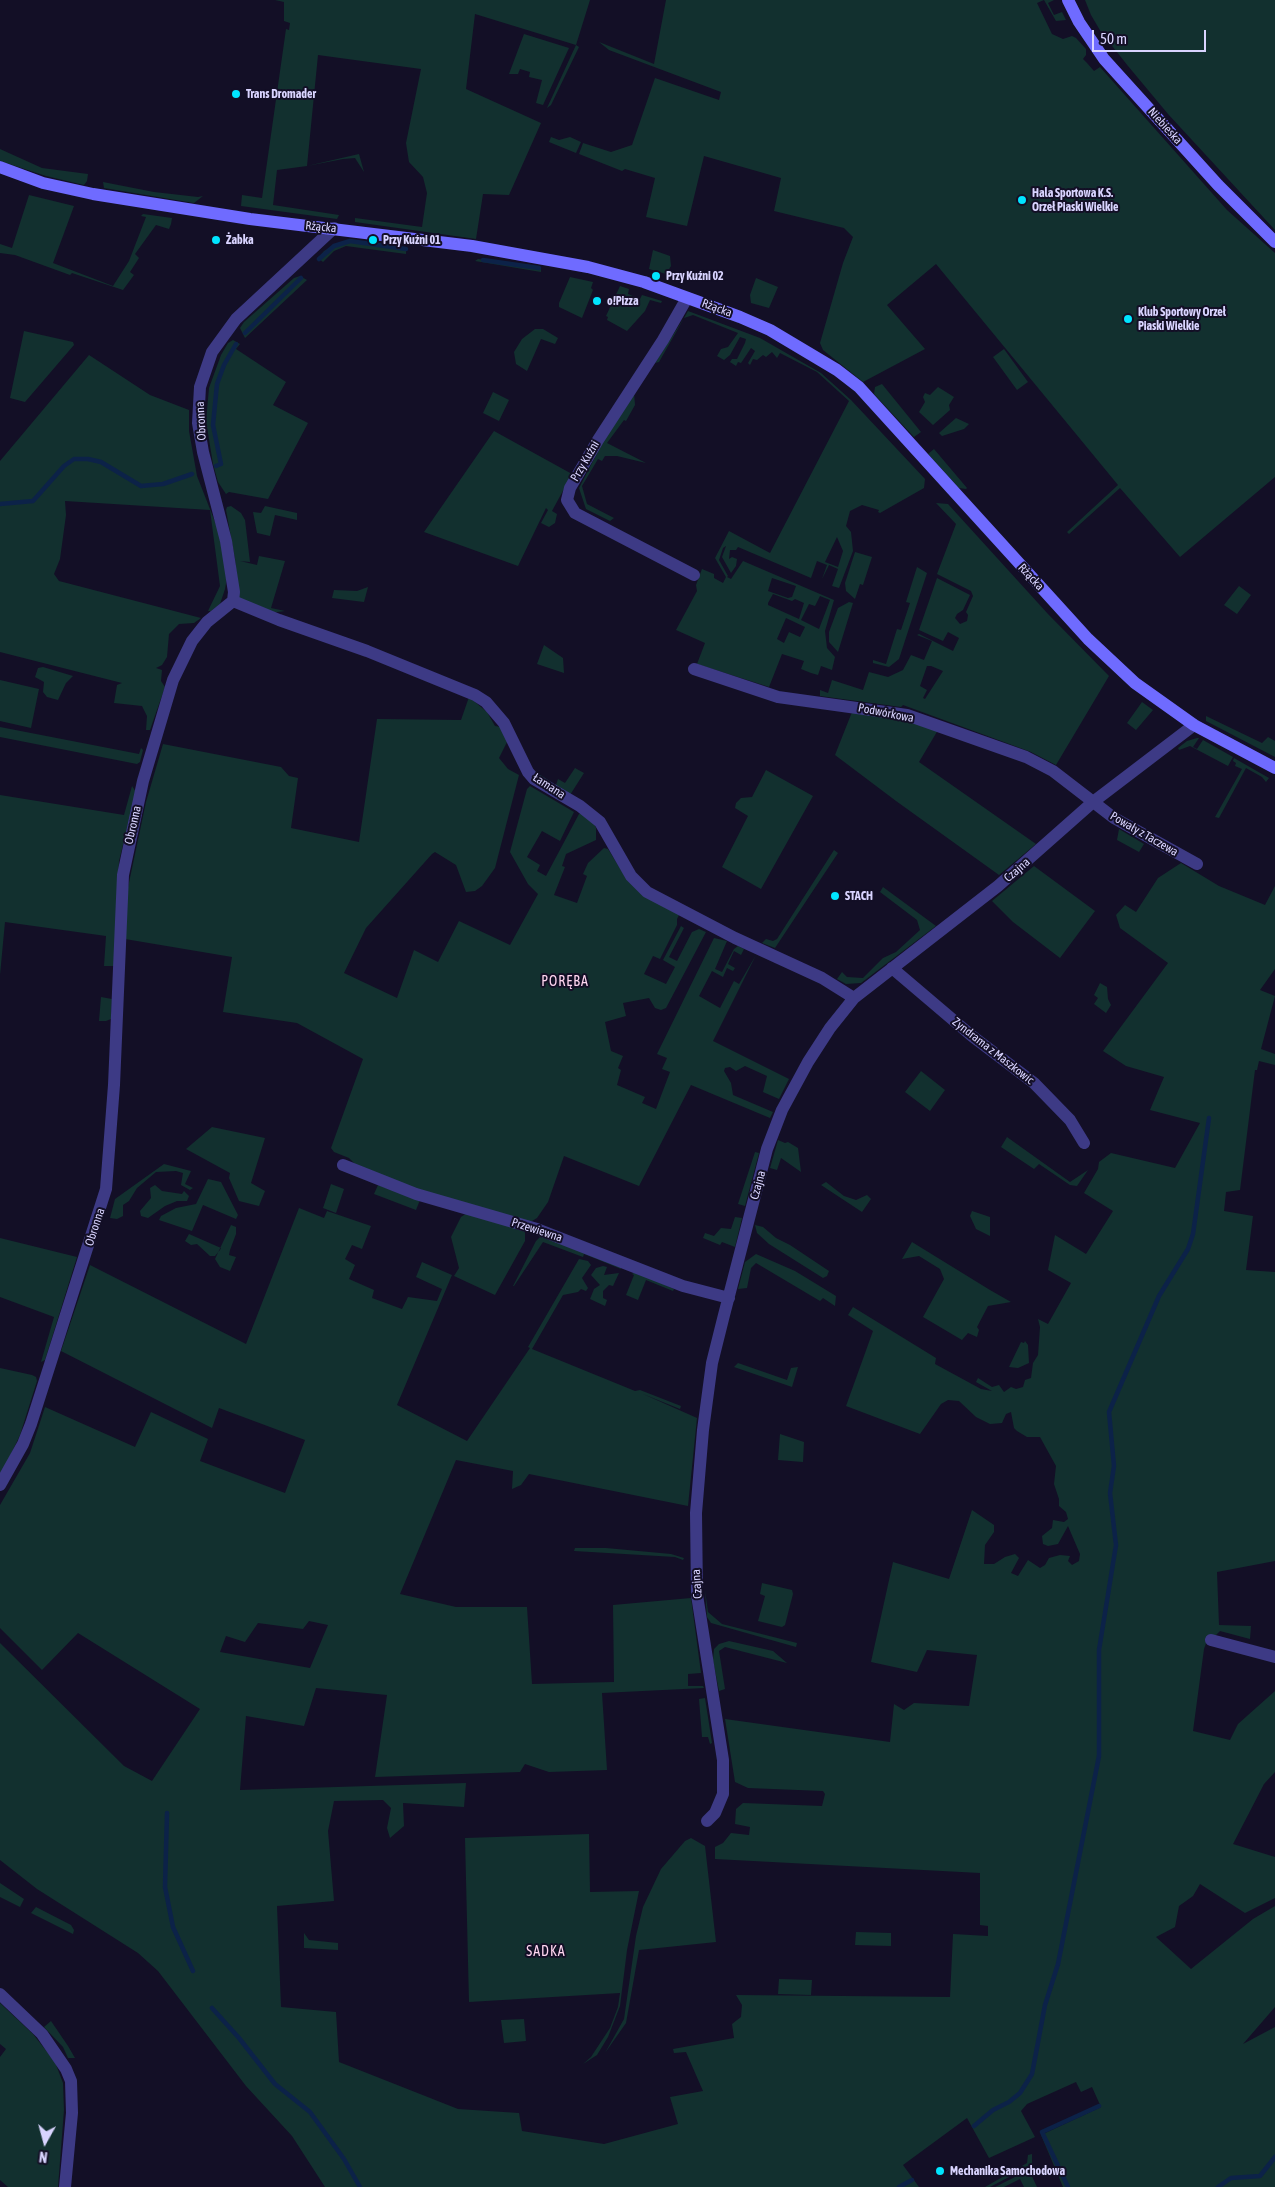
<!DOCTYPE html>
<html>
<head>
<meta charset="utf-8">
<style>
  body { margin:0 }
  #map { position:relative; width:1275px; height:2187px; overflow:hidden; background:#130f26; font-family:"Asap Condensed",sans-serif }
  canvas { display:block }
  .north { position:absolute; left:20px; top:2117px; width:50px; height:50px; -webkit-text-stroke:4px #130f26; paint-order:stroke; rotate:187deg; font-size:14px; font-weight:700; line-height:20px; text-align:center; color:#d9d4ff }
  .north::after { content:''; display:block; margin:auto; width:18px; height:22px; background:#d9d4ff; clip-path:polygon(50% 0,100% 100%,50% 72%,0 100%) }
  .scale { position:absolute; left:1092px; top:30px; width:114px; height:22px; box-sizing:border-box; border:2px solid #d9d4ff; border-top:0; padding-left:6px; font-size:15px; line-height:18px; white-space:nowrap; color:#d9d4ff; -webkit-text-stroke:4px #130f26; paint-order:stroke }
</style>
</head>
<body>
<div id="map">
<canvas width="1275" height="2187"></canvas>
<div class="north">N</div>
<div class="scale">50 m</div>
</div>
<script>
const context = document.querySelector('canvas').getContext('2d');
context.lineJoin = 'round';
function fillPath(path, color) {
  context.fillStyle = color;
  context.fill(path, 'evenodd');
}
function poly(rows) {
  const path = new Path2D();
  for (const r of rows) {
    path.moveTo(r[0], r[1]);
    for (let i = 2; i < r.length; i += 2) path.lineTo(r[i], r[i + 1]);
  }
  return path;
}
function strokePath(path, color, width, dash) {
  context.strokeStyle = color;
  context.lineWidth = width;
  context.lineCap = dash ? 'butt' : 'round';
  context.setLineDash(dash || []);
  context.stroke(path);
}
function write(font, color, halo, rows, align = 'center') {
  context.font = font + ' "Asap Condensed",sans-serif';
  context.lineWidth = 4;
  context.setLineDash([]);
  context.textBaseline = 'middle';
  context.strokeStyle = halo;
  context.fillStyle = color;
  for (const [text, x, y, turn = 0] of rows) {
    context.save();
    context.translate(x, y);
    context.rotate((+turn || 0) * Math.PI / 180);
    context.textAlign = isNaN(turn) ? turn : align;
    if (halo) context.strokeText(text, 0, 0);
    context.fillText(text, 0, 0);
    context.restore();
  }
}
fillPath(poly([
  [275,0,590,0,576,45,579,47,551,105,547,108,576,45,475,14,466,89,541,123,509,195,483,194,476,239,355,222,355,218,422,227,427,193,423,177,409,162,406,143,421,69,318,55,307,166,359,154,364,172,355,158,343,159,307,166,277,170,273,205,339,215,337,219,241,206,242,195,262,198,286,29,289,30,290,23,284,21,284,2],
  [666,0,1054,0,1048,3,1054,15,1062,12,1066,20,1056,21,1044,0,1037,3,1052,34,1063,39,1072,36,1076,38,1086,49,1086,55,1083,59,1087,63,1094,71,1100,67,1227,210,1275,253,1275,477,1180,557,1120,488,1069,534,1067,532,1118,485,936,264,887,305,925,349,863,382,823,350,820,343,843,263,853,237,844,228,774,211,781,178,704,156,687,226,646,217,655,178,625,169,622,171,579,154,583,143,611,152,632,145,655,78,719,100,721,92,609,50,599,42,654,64],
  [1085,0,1275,0,1275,230,1168,114,1128,66,1101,32,1091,15],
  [524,34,569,48,543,105,536,103,542,80,529,77,530,72,520,69,518,74,509,74],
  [551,137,559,140,570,137,581,142,576,153,549,142],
  [0,149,42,168,88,174,87,181,84,185,46,176,0,161],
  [103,182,154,192,198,197,203,196,194,203,104,188],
  [29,195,74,206,53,263,113,286,129,261,146,217,141,216,143,214,172,218,171,224,169,229,156,225,135,254,139,258,130,272,134,275,123,290,72,273,70,275,15,255,0,253,0,244,12,248],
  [343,241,406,249,406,254,346,246,334,251,323,262,318,258,324,251],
  [653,250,670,256,671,266,666,274,649,269],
  [478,259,531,265,541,268,541,272,475,261],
  [300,276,307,280,245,338,240,328,244,322,294,278],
  [570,277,593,282,591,288,593,290,582,318,559,307,559,303],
  [756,278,778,287,769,308,751,303,750,295],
  [620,286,629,289,628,294,640,299,642,295,662,301,661,303,650,300,645,311,627,331,607,320,608,317,606,316],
  [688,311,760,338,821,373,851,400,925,479,924,488,880,513,878,512,879,510,862,505,850,511,846,526,851,532,853,551,839,588,832,586,838,569,829,565,822,579,827,565,817,561,811,578,738,547,736,550,730,550,729,559,732,557,737,559,736,566,731,573,722,557,726,546,723,548,719,560,728,576,727,577,731,579,743,561,834,600,825,631,827,648,835,657,832,670,821,666,818,675,811,673,801,669,804,661,782,654,769,687,788,693,697,664,705,643,676,630,697,591,696,585,702,569,714,574,714,578,723,583,726,577,715,558,729,531,770,553,849,401,817,372,780,353,777,358,772,352,766,357,763,355,757,360,753,359,750,365,748,363,755,351,751,348,741,363,738,362,736,366,730,362,732,359,737,359,745,343,746,339,740,337,730,355,724,360,717,356,721,349,728,347,738,333,693,315,684,318,659,362,655,363,684,318],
  [837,537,843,551,838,567,825,562],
  [772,578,796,586,792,597,788,598,768,591],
  [773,594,792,601,795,599,804,603,799,619,768,605,768,603],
  [820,596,830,600,819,629,801,620,809,604,815,606],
  [786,618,805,627,800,637,789,632,784,643,777,639],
  [535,329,543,329,558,338,555,344,541,339,527,371,516,364,514,352,522,339],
  [24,331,73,342,74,345,25,402,10,398],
  [233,340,240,344,236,349,286,382,273,405,308,423,268,499,229,492,226,494,218,482,213,464,206,421,209,388,221,355,228,343],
  [1004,349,1028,382,1017,390,993,357],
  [89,355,150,395,189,410,189,431,197,476,219,532,227,578,225,589,220,604,211,611,208,611,220,586,210,510,65,501,66,515,60,559,54,574,59,581,201,618,194,623,179,624,169,634,167,657,162,665,156,668,162,670,161,681,165,687,150,730,146,730,147,716,142,706,114,703,117,685,122,683,0,652,0,461],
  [882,384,921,432,914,437,874,394,875,387],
  [938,387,954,397,949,405,950,410,933,425,919,412,925,402,923,397,925,393,930,395],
  [493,392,509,400,499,421,483,413],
  [634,393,635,405,626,421,624,420,607,443,646,463,617,456,605,456,602,461,598,459,582,486,587,504,614,518,610,521,586,509,579,488,604,440],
  [956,418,969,424,964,429,942,436,939,433],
  [494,431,572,474,552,511,557,514,555,523,549,527,541,523,548,510,546,508,518,566,424,532],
  [934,449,967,488,966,489,959,488,928,454],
  [936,503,948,504,1048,614,1109,676,1056,765,1031,752,903,705,901,707,820,696,820,690,828,693,832,680,863,690,869,672,888,677,903,670,911,655,924,660,932,641,917,635,919,634,953,651,959,638,948,632,943,641,919,630,937,578,970,595,963,610,957,614,955,618,960,624,967,621,968,615,966,612,973,596,971,591,937,574,956,524],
  [927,666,931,666,943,671,925,699,923,698,927,690,920,686],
  [231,506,241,513,245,520,250,562,240,561,257,565,259,556,285,561,271,608,285,611,270,613,239,602,235,559,226,510,227,507],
  [265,506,297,513,297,520,275,515,270,536,257,533,253,512,261,513],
  [855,552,872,557,863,585,860,584,855,599,846,591,845,583],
  [917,567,927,573,899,659,889,667,873,663,873,660,886,664,897,629,901,630,910,603,906,602],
  [1239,586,1251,595,1237,614,1224,605],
  [368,587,364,602,332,598,334,590,357,591],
  [849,602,853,603,838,652,829,642,829,632,838,608],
  [544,645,563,658,564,673,537,664],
  [43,667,73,676,66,683,58,700,47,697,43,692,44,682,35,677,38,668],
  [0,680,39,689,31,728,0,721],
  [469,697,487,712,495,726,501,727,508,740,499,758,508,769,519,775,495,868,482,886,475,891,466,892,456,865,435,852,432,854,366,928,344,973,397,998,414,950,438,962,459,921,510,945,538,894,528,884,510,852,527,789,530,786,574,812,560,841,542,831,527,857,540,865,537,871,546,876,579,814,582,813,594,822,596,828,596,840,566,854,562,866,565,867,554,895,577,903,587,876,583,874,588,863,604,848,608,849,621,870,679,915,677,919,677,925,660,959,653,956,644,974,666,984,675,967,663,960,681,926,684,928,669,957,677,961,692,932,699,929,706,932,666,1008,661,1010,655,1008,649,998,623,1003,626,1016,605,1022,611,1051,623,1056,618,1068,621,1070,617,1085,645,1097,642,1103,656,1109,670,1072,662,1069,667,1058,657,1054,714,938,727,941,715,969,722,972,734,949,738,946,744,949,741,955,734,951,728,964,735,968,733,971,727,968,723,977,712,971,699,996,720,1008,734,981,739,984,756,955,713,1041,789,1079,779,1099,763,1092,767,1076,745,1066,736,1071,730,1067,725,1068,724,1071,731,1083,733,1095,773,1112,770,1118,691,1085,639,1186,564,1156,548,1202,537,1218,532,1221,524,1221,414,1188,358,1167,349,1158,334,1152,331,1148,363,1059,297,1023,223,1012,232,957,125,939,127,892,146,802,163,744,281,767,289,776,298,778,291,828,359,842,377,719,461,720],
  [1142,702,1153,710,1136,730,1127,723],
  [852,712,893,717,938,730,919,762,1036,844,999,875,896,801,835,755],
  [1206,716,1262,743,1268,737,1275,741,1275,757,1206,721],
  [0,727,139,754,141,748,143,750,140,762,137,764,0,737],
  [1197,738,1199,738,1193,747,1197,749,1203,740,1233,757,1228,766,1190,746,1179,750,1178,748,1187,741],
  [1234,758,1269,778,1266,782,1262,777,1246,768,1219,818,1215,817,1242,769,1235,766,1236,763,1233,761],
  [575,768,584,773,570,795,537,776,533,770,556,785,558,779,565,783],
  [766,770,813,796,761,889,722,867,748,816,735,808,736,803,741,798,752,797],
  [132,786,136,792,119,861,114,966,104,966,106,936,5,922,0,975,0,795,124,815],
  [1119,829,1144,844,1139,852,1117,840],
  [834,850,838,853,775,948,762,943,766,939,773,941,777,939],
  [1181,863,1219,886,1265,905,1275,886,1275,969,1260,990,1275,996,1261,1049,1275,1054,1275,1065,1259,1061,1257,1070,1255,1070,1240,1190,1226,1192,1224,1211,1253,1216,1246,1270,1275,1272,1275,1561,1217,1572,1219,1625,1251,1626,1250,1639,1220,1631,1215,1636,1209,1635,1204,1649,1193,1731,1230,1740,1238,1724,1275,1691,1275,1772,1264,1784,1233,1844,1275,1857,1275,1898,1245,1913,1200,1884,1193,1896,1179,1906,1175,1927,1156,1937,1191,1969,1253,1919,1275,1906,1275,2007,1243,2044,1275,2027,1275,2187,1063,2187,1041,2135,1101,2107,1092,2087,1081,2092,1076,2082,1027,2104,1021,2111,1035,2137,989,2158,967,2118,903,2165,919,2187,325,2187,292,2136,246,2086,158,1971,138,1953,37,1889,0,1860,0,1643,124,1766,152,1781,200,1709,78,1633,42,1670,0,1628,0,1505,30,1453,45,1407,135,1447,151,1412,208,1439,200,1461,285,1493,305,1440,219,1408,212,1428,61,1351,90,1265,246,1344,299,1208,324,1218,327,1211,371,1226,362,1249,352,1245,345,1259,355,1265,349,1279,374,1290,372,1298,402,1309,408,1297,437,1301,442,1289,416,1277,422,1262,452,1275,397,1405,467,1441,530,1348,528,1347,579,1259,588,1261,591,1265,582,1278,588,1288,586,1291,581,1289,578,1292,563,1295,532,1349,635,1391,640,1390,681,1406,680,1409,643,1394,697,1418,688,1506,529,1474,521,1485,512,1489,513,1471,456,1460,400,1594,456,1607,527,1607,532,1684,614,1682,613,1605,691,1598,701,1673,688,1674,688,1686,703,1686,704,1688,602,1693,607,1770,549,1772,525,1764,520,1772,375,1777,387,1695,316,1688,304,1726,246,1716,240,1790,466,1783,464,1807,403,1803,404,1826,390,1838,387,1828,391,1808,383,1800,334,1801,328,1831,334,1901,277,1906,281,2007,336,2012,339,2062,458,2109,519,2113,522,2131,604,2144,678,2124,670,2097,703,2091,686,2052,674,2053,673,2049,734,2038,732,2024,741,2017,742,2005,736,1995,950,1997,953,1934,988,1936,988,1926,980,1925,980,1873,715,1859,715,1847,723,1843,731,1833,749,1835,750,1827,735,1824,736,1809,743,1803,822,1806,825,1794,823,1791,748,1788,735,1782,725,1719,890,1742,894,1704,904,1710,914,1703,969,1706,977,1655,927,1650,917,1672,871,1662,893,1562,949,1579,972,1510,994,1525,994,1532,985,1545,984,1564,994,1564,1005,1557,1015,1554,1019,1558,1011,1573,1018,1576,1028,1560,1040,1568,1045,1565,1049,1558,1060,1555,1070,1556,1068,1561,1072,1565,1079,1561,1080,1554,1068,1526,1058,1544,1048,1546,1043,1544,1042,1536,1052,1528,1053,1520,1064,1522,1068,1519,1066,1512,1059,1506,1059,1499,1054,1484,1056,1466,1040,1437,1027,1437,1017,1431,1014,1428,1011,1412,1006,1414,1002,1423,990,1424,976,1417,959,1401,948,1400,941,1404,920,1434,846,1406,873,1331,848,1315,853,1307,936,1358,935,1364,981,1389,992,1391,976,1382,978,1378,992,1387,999,1385,1004,1392,1011,1387,1016,1389,1023,1387,1025,1380,1031,1378,1033,1363,1038,1355,1040,1327,1038,1319,1048,1324,1071,1283,1048,1270,1055,1235,1086,1254,1113,1211,1084,1193,1098,1169,1099,1162,1111,1153,1175,1168,1200,1123,1150,1110,1164,1077,1126,1066,1103,1051,1168,963,1120,928,1116,915,1125,905,1136,912,1158,878],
  [309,1621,328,1625,310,1668,220,1652,226,1636,245,1642,258,1623,303,1629],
  [1034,866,1095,911,1060,958,1013,922,992,901],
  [883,887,936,926,861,983,846,984,837,979,842,972,847,977,863,978,883,958,896,952,920,930,917,920,880,892],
  [1100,983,1107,987,1108,999,1111,1005,1106,1013,1094,1004,1098,998,1094,995],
  [101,997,112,999,111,1019,106,1021,99,1021],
  [921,1071,945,1090,930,1111,905,1092],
  [212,1127,265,1138,251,1183,265,1191,259,1206,239,1201,229,1178,230,1173,186,1149],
  [1007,1137,1070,1182,1088,1170,1077,1186,1070,1185,1039,1164,1034,1169,1001,1147],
  [778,1140,785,1143,788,1142,798,1148,801,1172,781,1158,777,1170,770,1168],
  [755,1152,759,1153,745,1206,738,1204],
  [164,1164,191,1171,185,1184,193,1188,190,1190,181,1185,183,1173,176,1171,156,1172,137,1188,129,1201,123,1205,123,1216,117,1219,110,1218,115,1199],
  [208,1179,221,1182,238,1215,236,1219,203,1205,192,1231,159,1220,161,1216,176,1208,196,1204],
  [826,1182,844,1196,856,1200,867,1195,871,1199,862,1212,821,1185],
  [331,1184,344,1189,336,1213,323,1208],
  [155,1185,162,1191,182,1194,184,1191,189,1196,187,1201,177,1201,165,1206,148,1218,141,1216,140,1211,151,1198,150,1188],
  [378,1185,420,1200,416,1210,374,1194],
  [972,1211,990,1217,990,1236,976,1229,970,1216],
  [467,1213,524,1230,525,1233,525,1241,495,1295,454,1276,459,1268,451,1237,461,1217],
  [735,1217,742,1218,735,1247,722,1242,720,1245,703,1238,705,1233,714,1236,721,1228,731,1229],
  [231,1225,236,1227,236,1234,230,1250,229,1255,236,1257,230,1271,220,1267,215,1259],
  [755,1225,763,1227,776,1238,790,1245,829,1271,827,1276,823,1278,769,1244,757,1233],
  [189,1234,221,1248,220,1250,215,1256,210,1256,197,1244,191,1245,185,1241],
  [541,1236,621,1265,621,1269,584,1254,583,1257,543,1242,514,1286,513,1286,536,1241],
  [0,1238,77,1257,45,1360,41,1362,54,1317,0,1297],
  [912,1242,990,1290,1011,1302,988,1306,977,1327,979,1330,977,1337,968,1333,962,1340,923,1317,944,1279,940,1269,919,1256,902,1259],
  [756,1254,795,1271,836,1296,835,1306,823,1298,820,1301,756,1263,751,1268,747,1288,738,1289,745,1262],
  [603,1266,607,1267,604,1275,619,1273,613,1286,609,1285,603,1291,603,1298,607,1300,605,1306,590,1299,594,1289,600,1285,591,1275,596,1268],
  [636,1271,674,1289,673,1291,646,1280,638,1300,626,1295,634,1275,632,1274],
  [1025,1341,1028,1345,1029,1363,1018,1368,1009,1367,1021,1342,1024,1343],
  [738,1363,787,1380,791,1368,798,1367,792,1387,734,1367],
  [0,1368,32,1375,36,1377,37,1381,20,1435,0,1477],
  [780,1434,804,1442,803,1462,778,1460],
  [575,1548,606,1548,671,1554,684,1558,683,1560,675,1557,574,1551],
  [762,1583,792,1590,793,1594,785,1625,782,1627,758,1621,765,1596,760,1594],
  [705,1590,708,1612,722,1624,797,1643,796,1647,711,1623,707,1617],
  [729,1641,773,1651,787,1663,725,1647,719,1651,725,1689,719,1691,713,1660,714,1649,719,1644],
  [705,1698,712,1743,710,1744,708,1737,702,1737,699,1699],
  [589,1834,590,1892,639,1891,627,1950,620,2006,608,2037,597,2055,583,2064,591,2057,610,2028,618,2007,620,1993,469,2002,465,1838],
  [691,1838,705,1846,716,1942,639,1950,626,2023,605,2053,624,2019,636,1936,643,1907,661,1869,685,1841],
  [0,1883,24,1899,20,1907,0,1897],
  [36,1907,71,1925,74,1930,73,1934,31,1913],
  [856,1932,891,1933,891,1946,855,1945],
  [304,1933,309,1940,338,1943,338,1950,304,1948],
  [779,1979,812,1980,811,1995,778,1994],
  [0,2003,33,2034,55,2062,63,2083,64,2110,58,2187,8,2187,0,2180,0,2057,6,2049,0,2044],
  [524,2019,526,2041,504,2043,501,2020],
  [51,2021,68,2046,75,2058,68,2058,63,2047,44,2027],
  [1032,2154,1032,2165,990,2187,985,2187,1027,2163,1028,2155],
  [1029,2170,1037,2187,1024,2187,1020,2179,1004,2187,995,2187]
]), '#12302f');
strokePath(poly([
  [319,259,334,246,350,241,406,249],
  [483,260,539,268],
  [245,333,301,278],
  [216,466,221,464,213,425,217,384,224,365,236,344],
  [0,504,33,501,64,466,74,459,88,459,101,462,141,486,163,484,192,474],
  [167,1813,165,1887,173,1927,193,1971],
  [212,2008,239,2038,275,2084,310,2112,344,2159,360,2187],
  [974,2126,993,2110,1009,2102,1020,2093,1032,2074,1045,2005,1058,1964,1099,1756,1099,1650,1116,1545,1110,1493,1114,1466,1109,1412,1159,1296,1188,1249,1193,1234,1209,1118],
  [899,2187,912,2180],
  [1068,2187,1042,2132,1099,2106],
  [1218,2187,1231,2178,1260,2176,1275,2157]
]), '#0c2248', 4.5);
strokePath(poly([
  [687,298,663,340,598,440,570,488,567,500,575,513,694,575],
  [233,601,279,620,367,651,475,695,486,702,504,723,528,772,534,779,580,806,600,822,631,876,647,892,735,938,822,978,854,998],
  [694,669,778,697,907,715,1026,757,1053,771,1114,818,1197,864],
  [892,968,972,1036,1034,1083,1070,1120,1084,1143],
  [343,1165,416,1194,537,1229,683,1286,729,1298],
  [0,1485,23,1444,31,1424,106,1189,114,1085,123,875,143,781,173,680,192,641,207,622,233,601,234,592,226,541,203,452,198,423,200,387,212,352,236,319,334,228],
  [1211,1640,1275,1657],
  [707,1821,715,1813,723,1794,723,1760,697,1595,696,1513,703,1430,712,1363,724,1315,767,1149,782,1110,808,1062,830,1028,854,998,998,886,1093,802,1194,725],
  [0,1994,42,2034,66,2069,71,2081,72,2113,65,2187]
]), '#3d3a85', 12);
strokePath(poly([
  [1068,0,1079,22,1104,59,1218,185,1275,242],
  [0,167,43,183,93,194,250,219,472,246,588,267,644,282,740,317,770,330,837,370,859,387,1088,639,1135,683,1194,725,1275,768]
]), '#6f6bff', 12);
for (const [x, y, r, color] of [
  [236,94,5,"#00e5ff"],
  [1022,200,5,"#00e5ff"],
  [216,240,5,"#00e5ff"],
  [373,240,5,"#00e5ff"],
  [656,276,5,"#00e5ff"],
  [597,301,5,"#00e5ff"],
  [1128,319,5,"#00e5ff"],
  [835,896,5,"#00e5ff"],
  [940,2171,5,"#00e5ff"]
]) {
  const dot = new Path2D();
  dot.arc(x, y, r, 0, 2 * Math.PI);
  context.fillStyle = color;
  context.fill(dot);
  strokePath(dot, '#130f26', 2);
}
write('bold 12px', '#d9d4ff', '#130f26', [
  ["Trans Dromader",246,94],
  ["Hala Sportowa K.S.",1032,193],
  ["Orzeł Piaski Wielkie",1032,207],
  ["Żabka",226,240],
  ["Przy Kuźni 01",383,240],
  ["Przy Kuźni 02",666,276],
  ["o!Pizza",607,301],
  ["Klub Sportowy Orzeł",1138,312],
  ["Piaski Wielkie",1138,326],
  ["STACH",845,896],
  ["Mechanika Samochodowa",950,2171]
], 'left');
write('12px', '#d9d4ff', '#130f26', [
  ["Niebieska",1165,126,48],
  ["Rżącka",321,227,6],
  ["Rżącka",717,308,20],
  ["Obronna",201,421,-93],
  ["Przy Kuźni",585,461,-60],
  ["Rżącka",1031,577,47],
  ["Podwórkowa",886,713,11],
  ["Łamana",549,786,33],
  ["Obronna",133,825,-77],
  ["Powały z Taczewa",1144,834,30],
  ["Czajna",1017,870,-41],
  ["Zyndrama z Maszkowic",993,1051,38],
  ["Czajna",758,1185,-75],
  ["Obronna",95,1227,-72],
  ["Przewiewna",537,1230,18],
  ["Czajna",697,1584,-94]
]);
context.letterSpacing = '1px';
write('14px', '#ffd6f0', '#130f26', [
  ["PORĘBA",565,982],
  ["SADKA",546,1952]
]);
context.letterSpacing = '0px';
</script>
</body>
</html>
